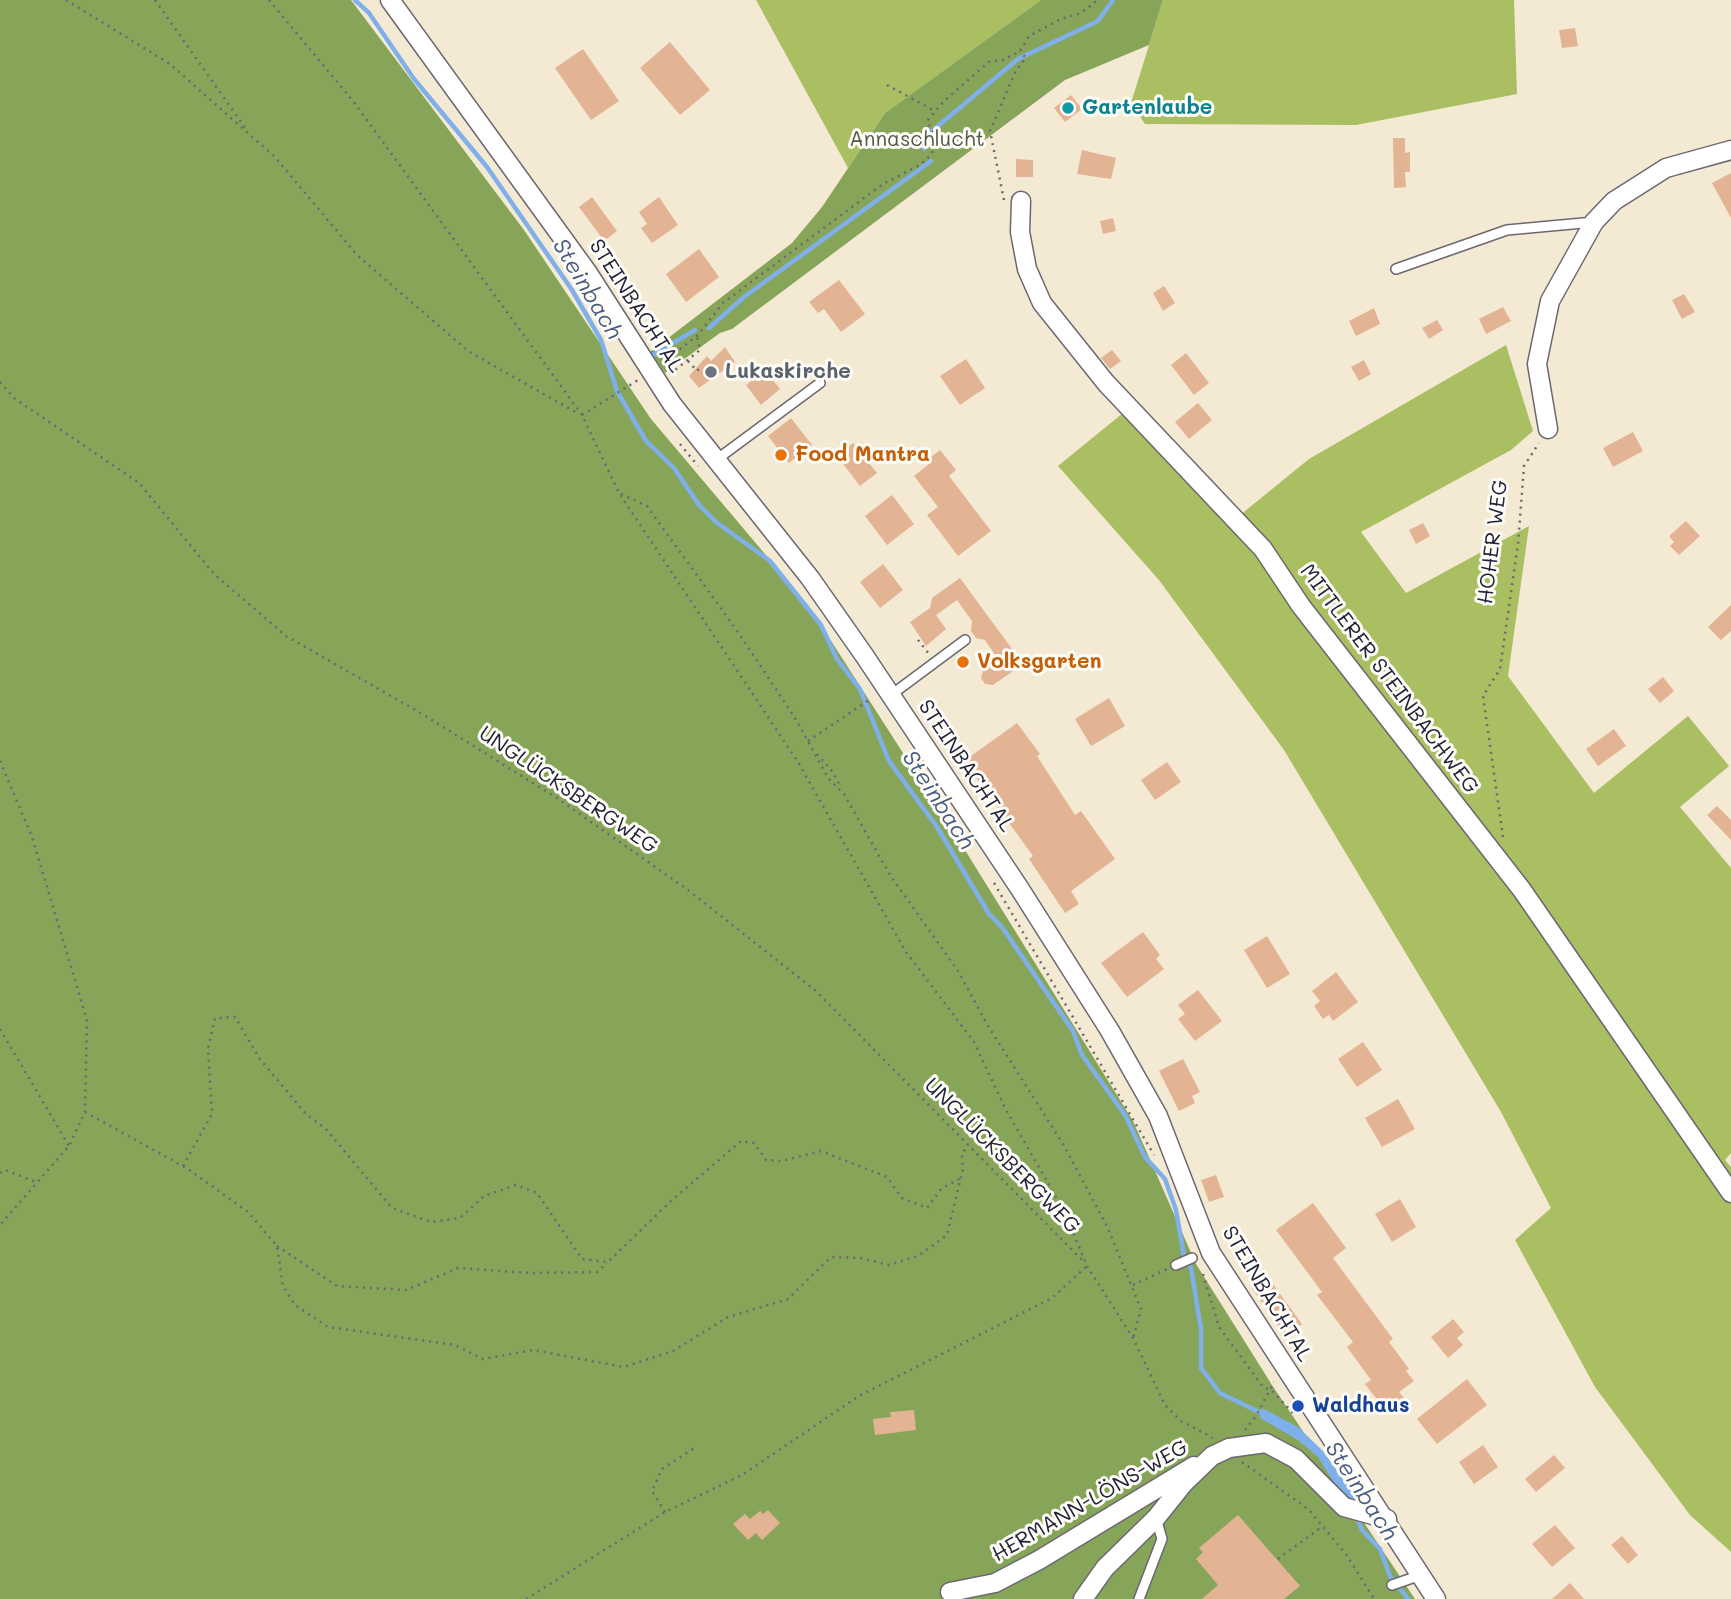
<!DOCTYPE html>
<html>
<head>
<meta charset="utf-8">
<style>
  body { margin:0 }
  canvas { display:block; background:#f4e9d3 }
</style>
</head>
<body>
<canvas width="1731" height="1599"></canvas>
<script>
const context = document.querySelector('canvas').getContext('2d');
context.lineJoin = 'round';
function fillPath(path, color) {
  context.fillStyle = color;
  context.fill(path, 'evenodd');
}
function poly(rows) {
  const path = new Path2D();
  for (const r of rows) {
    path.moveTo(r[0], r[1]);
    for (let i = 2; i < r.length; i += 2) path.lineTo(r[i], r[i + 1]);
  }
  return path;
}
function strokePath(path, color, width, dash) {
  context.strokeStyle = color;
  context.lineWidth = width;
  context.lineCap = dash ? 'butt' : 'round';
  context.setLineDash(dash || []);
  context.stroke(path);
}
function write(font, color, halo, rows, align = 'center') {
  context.font = font + ' Mali,sans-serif';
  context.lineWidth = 6;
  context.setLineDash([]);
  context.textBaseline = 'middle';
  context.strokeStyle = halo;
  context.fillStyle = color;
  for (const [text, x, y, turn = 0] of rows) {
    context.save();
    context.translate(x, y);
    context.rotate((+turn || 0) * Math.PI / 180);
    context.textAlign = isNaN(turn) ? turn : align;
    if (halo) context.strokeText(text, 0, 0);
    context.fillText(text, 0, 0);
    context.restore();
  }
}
fillPath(poly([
  [756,0,1041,0,885,113,848,168],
  [1163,0,1514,0,1517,94,1356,125,1145,124,1131,103],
  [1506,345,1533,431,1511,450,1361,532,1406,593,1529,526,1508,676,1594,793,1688,716,1729,766,1680,807,1731,868,1731,1153,1725,1160,1731,1167,1731,1552,1690,1515,1595,1387,1515,1240,1551,1208,1501,1112,1284,750,1159,580,1058,466,1128,409,1239,516,1309,459]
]), '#aabe62');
fillPath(poly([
  [0,0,351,0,524,230,651,419,808,605,955,834,1133,1121,1196,1264,1272,1385,1415,1599,0,1599],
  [1041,0,1163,0,1149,45,1065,80,732,329,720,333,665,373,650,352,792,243,822,207,885,113]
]), '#87a558');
fillPath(poly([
  [1262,1408,1298,1427,1323,1451,1357,1499,1345,1500,1318,1457,1298,1440,1260,1418]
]), '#80b0eb');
strokePath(poly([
  [355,0,369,13,414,79,487,167,572,290,601,340,617,391,646,441,674,468,699,505,716,522,770,561,821,625,837,659,860,689,889,761,937,827,989,914,1002,927,1073,1031,1082,1055,1125,1115,1145,1157,1165,1179,1176,1210,1184,1256,1191,1268,1201,1329,1201,1368,1220,1393,1265,1415],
  [924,149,926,136,1018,59,1098,21,1113,0],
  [709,328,744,297,931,161],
  [648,358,695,330],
  [1357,1517,1362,1530,1380,1549,1390,1576,1408,1599]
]), '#80b0eb', 4.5);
fillPath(poly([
  [1575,28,1578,46,1562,48,1559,30],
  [670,42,710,90,680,115,640,68],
  [583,49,619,101,591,120,555,68],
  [1071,95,1082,109,1065,122,1054,108],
  [1393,138,1405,138,1405,153,1410,152,1410,172,1405,172,1406,187,1394,188],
  [1082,150,1116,158,1111,179,1077,174],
  [1016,159,1033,160,1033,177,1016,177],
  [1731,173,1731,218,1712,183],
  [592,197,617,231,604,241,579,207],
  [659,197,678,225,652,243,641,228,647,224,639,212],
  [1113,218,1116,231,1103,234,1100,221],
  [699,249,719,277,686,302,666,274],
  [839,280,865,314,841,332,824,309,818,313,809,302],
  [1164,286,1175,303,1163,311,1153,293],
  [1684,294,1695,312,1682,319,1672,300],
  [1503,307,1511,321,1486,334,1479,319],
  [1374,308,1380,324,1356,336,1349,321],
  [1437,320,1443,330,1429,339,1422,328],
  [725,347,735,362,699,388,689,376,707,356,711,361],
  [1112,350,1121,361,1110,369,1101,358],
  [1186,353,1209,383,1194,395,1171,365],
  [966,359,985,388,960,405,940,376],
  [1364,360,1371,374,1359,381,1351,367],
  [765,370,780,389,761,405,746,385],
  [1198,403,1212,420,1189,439,1175,422],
  [791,418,812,445,789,463,768,436],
  [1633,432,1643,451,1613,467,1603,448],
  [853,443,877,473,860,486,837,456],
  [940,450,956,470,949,476,991,531,958,556,927,515,938,507,914,476,930,463,927,460],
  [892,495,914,524,887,545,865,516],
  [1686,521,1700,536,1679,555,1670,546,1674,542,1669,536],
  [1423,523,1430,536,1416,544,1409,530],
  [883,564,903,590,880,608,860,582],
  [960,578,1023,664,993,685,985,684,981,678,983,671,999,661,985,640,976,638,971,631,972,621,957,600,936,615,946,629,926,646,910,622,930,608,932,598],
  [1731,605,1731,631,1721,640,1708,627],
  [1663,677,1674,691,1660,703,1648,689],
  [1109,698,1125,726,1091,746,1075,719],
  [1017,723,1040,754,1037,756,1075,815,1081,811,1115,859,1071,891,1079,904,1065,913,1029,859,1033,856,964,761],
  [1614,729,1626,746,1598,766,1586,749],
  [1167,762,1181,782,1155,800,1141,780],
  [1717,806,1731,820,1731,840,1707,815],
  [1143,932,1160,955,1156,959,1164,969,1127,997,1101,963],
  [1267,936,1290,974,1267,988,1244,950],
  [1336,972,1358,1002,1333,1021,1329,1015,1323,1019,1314,1006,1320,1001,1312,991],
  [1198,990,1222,1021,1195,1041,1178,1019,1185,1014,1178,1005],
  [1363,1042,1382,1070,1357,1087,1338,1059],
  [1183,1059,1200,1092,1192,1096,1195,1103,1179,1111,1159,1071],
  [1398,1099,1415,1129,1382,1147,1365,1118],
  [1216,1175,1224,1197,1209,1202,1201,1180],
  [1400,1199,1416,1227,1392,1242,1375,1214],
  [1313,1203,1346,1248,1333,1258,1393,1339,1389,1342,1409,1369,1406,1371,1414,1381,1399,1392,1404,1398,1387,1412,1365,1384,1371,1380,1347,1347,1353,1342,1317,1295,1322,1292,1276,1230],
  [1267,1276,1302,1324,1285,1336,1251,1287],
  [1453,1319,1464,1332,1457,1338,1463,1345,1448,1358,1431,1337],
  [1467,1379,1487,1405,1437,1444,1417,1419],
  [914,1410,916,1430,875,1435,873,1419,891,1417,890,1412],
  [1483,1445,1498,1467,1474,1484,1459,1462],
  [1554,1455,1565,1468,1536,1492,1525,1479],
  [768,1510,780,1523,762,1540,756,1533,748,1540,733,1524,745,1514,750,1519,760,1511,763,1514],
  [1238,1515,1300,1586,1284,1599,1202,1599,1218,1585,1196,1559,1203,1552,1199,1548],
  [1555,1525,1575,1548,1552,1567,1532,1544],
  [1622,1536,1638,1555,1628,1564,1611,1545],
  [1570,1583,1584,1599,1552,1599]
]), '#e3b493');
const lane = poly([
  [1396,269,1507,230,1594,222],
  [716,460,820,383],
  [891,695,965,640],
  [1176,1265,1192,1258],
  [1392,1585,1421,1575],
  [1139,1599,1162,1539,1156,1518]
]);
const street = poly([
  [390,0,588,273,672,404,810,578,864,655,1020,889,1110,1031,1158,1116,1211,1253,1436,1599],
  [1021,201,1020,232,1027,269,1042,303,1106,383,1263,549,1301,606,1522,890,1731,1193],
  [1548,429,1537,364,1550,301,1594,222,1614,201,1666,168,1731,150],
  [950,1592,995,1583,1039,1560,1194,1466],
  [1083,1599,1105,1568,1156,1518,1184,1483,1212,1456,1229,1448,1266,1443,1296,1459,1344,1507,1387,1519]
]);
strokePath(lane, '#6c6870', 12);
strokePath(street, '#6c6870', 21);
strokePath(poly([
  [66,0,170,64,275,157,357,255,468,351,579,414],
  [155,0,246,129],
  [269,0,353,101,582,415,619,493,798,762,906,952,974,1042,1005,1108,1064,1211,1087,1266,1133,1338,1165,1405,1181,1421,1213,1438],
  [887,85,935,111],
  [1004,200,990,131,1016,70,1026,58,1020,51],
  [688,361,697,371,700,368],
  [663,362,697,336,723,303,883,184,920,165,932,154,934,134,927,121,943,102,990,61,1003,60,1020,51,1029,36,1061,19,1081,13,1098,0],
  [670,374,700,350,697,336],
  [0,382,14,398,139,483,214,574,286,636,419,712,557,798,688,890,816,991,1085,1263],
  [582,415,638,380],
  [680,444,698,466],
  [621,494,647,506,740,635,797,721,828,778,844,794,890,875,958,971,988,1026,1063,1144,1107,1226,1141,1309,1133,1338],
  [918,640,929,654],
  [808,741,872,698],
  [817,754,833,772,841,788],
  [0,761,32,837,87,1020,85,1112,69,1146,0,1225],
  [1503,837,1483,696,1500,669,1518,544,1524,466,1539,443],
  [994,883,1154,1155],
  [0,1029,69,1146],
  [85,1112,188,1169,248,1212,277,1246,283,1286,295,1305,328,1327,455,1345,483,1359,533,1350,624,1367,673,1351,728,1317,788,1299,831,1257,861,1258,889,1265,918,1256,947,1235,963,1169,962,1154,968,1145],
  [183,1166,212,1114,208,1049,215,1018,235,1017,260,1059,306,1114,325,1128,392,1208,431,1222,460,1218,484,1196,516,1185,537,1193,582,1259,608,1262,671,1201,741,1141,754,1143,766,1160,782,1161,821,1151,887,1177,902,1198,927,1208,941,1189,961,1178],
  [0,1173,5,1170,36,1182],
  [277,1246,337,1286,406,1290,458,1268,530,1273,597,1272,607,1263],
  [1203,1274,1219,1327,1263,1387,1271,1390,1294,1414],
  [1133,1285,1167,1269],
  [1245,1430,1256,1416,1274,1382],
  [1242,1462,1308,1509,1346,1554,1374,1599],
  [665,1512,652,1491,662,1469,696,1447],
  [1278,1559,1323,1526],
  [526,1599,665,1512,742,1475,859,1396,1052,1298,1087,1266]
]), '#6c6870', 2.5, [2, 5]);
strokePath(lane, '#fff', 9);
strokePath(street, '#fff', 18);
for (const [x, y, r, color] of [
  [1068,108,7,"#0f9aa8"],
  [711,372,7,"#6b7280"],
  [781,455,7,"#e8710a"],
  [963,662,7,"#e8710a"],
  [1298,1406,7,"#1a4fb4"]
]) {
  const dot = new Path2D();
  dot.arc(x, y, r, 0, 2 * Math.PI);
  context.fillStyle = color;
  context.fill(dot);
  strokePath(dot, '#fdfcf7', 2.5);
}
write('bold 21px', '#0d838f', '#fdfcf7', [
  ["Gartenlaube",1082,108]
], 'left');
write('21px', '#525949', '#fdfcf7', [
  ["Annaschlucht",917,140]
]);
write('21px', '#22223b', '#fdfcf7', [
  ["STEINBACHTAL",636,306,57],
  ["HOHER WEG",1493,542,-83],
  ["MITTLERER STEINBACHWEG",1389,679,53],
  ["STEINBACHTAL",966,766,56],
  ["UNGLÜCKSBERGWEG",568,790,34],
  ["UNGLÜCKSBERGWEG",1002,1156,45],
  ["STEINBACHTAL",1267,1294,59],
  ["HERMANN-LÖNS-WEG",1090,1501,-30]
]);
write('bold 21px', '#5b616d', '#fdfcf7', [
  ["Lukaskirche",725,372]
], 'left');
write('bold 21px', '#c56008', '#fdfcf7', [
  ["Food Mantra",795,455],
  ["Volksgarten",977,662]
], 'left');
write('bold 21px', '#164399', '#fdfcf7', [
  ["Waldhaus",1312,1406]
], 'left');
write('italic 23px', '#485b81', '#fdfcf7', [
  ["Steinbach",587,289,59],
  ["Steinbach",938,800,57],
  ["Steinbach",1361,1491,57]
]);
</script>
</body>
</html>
